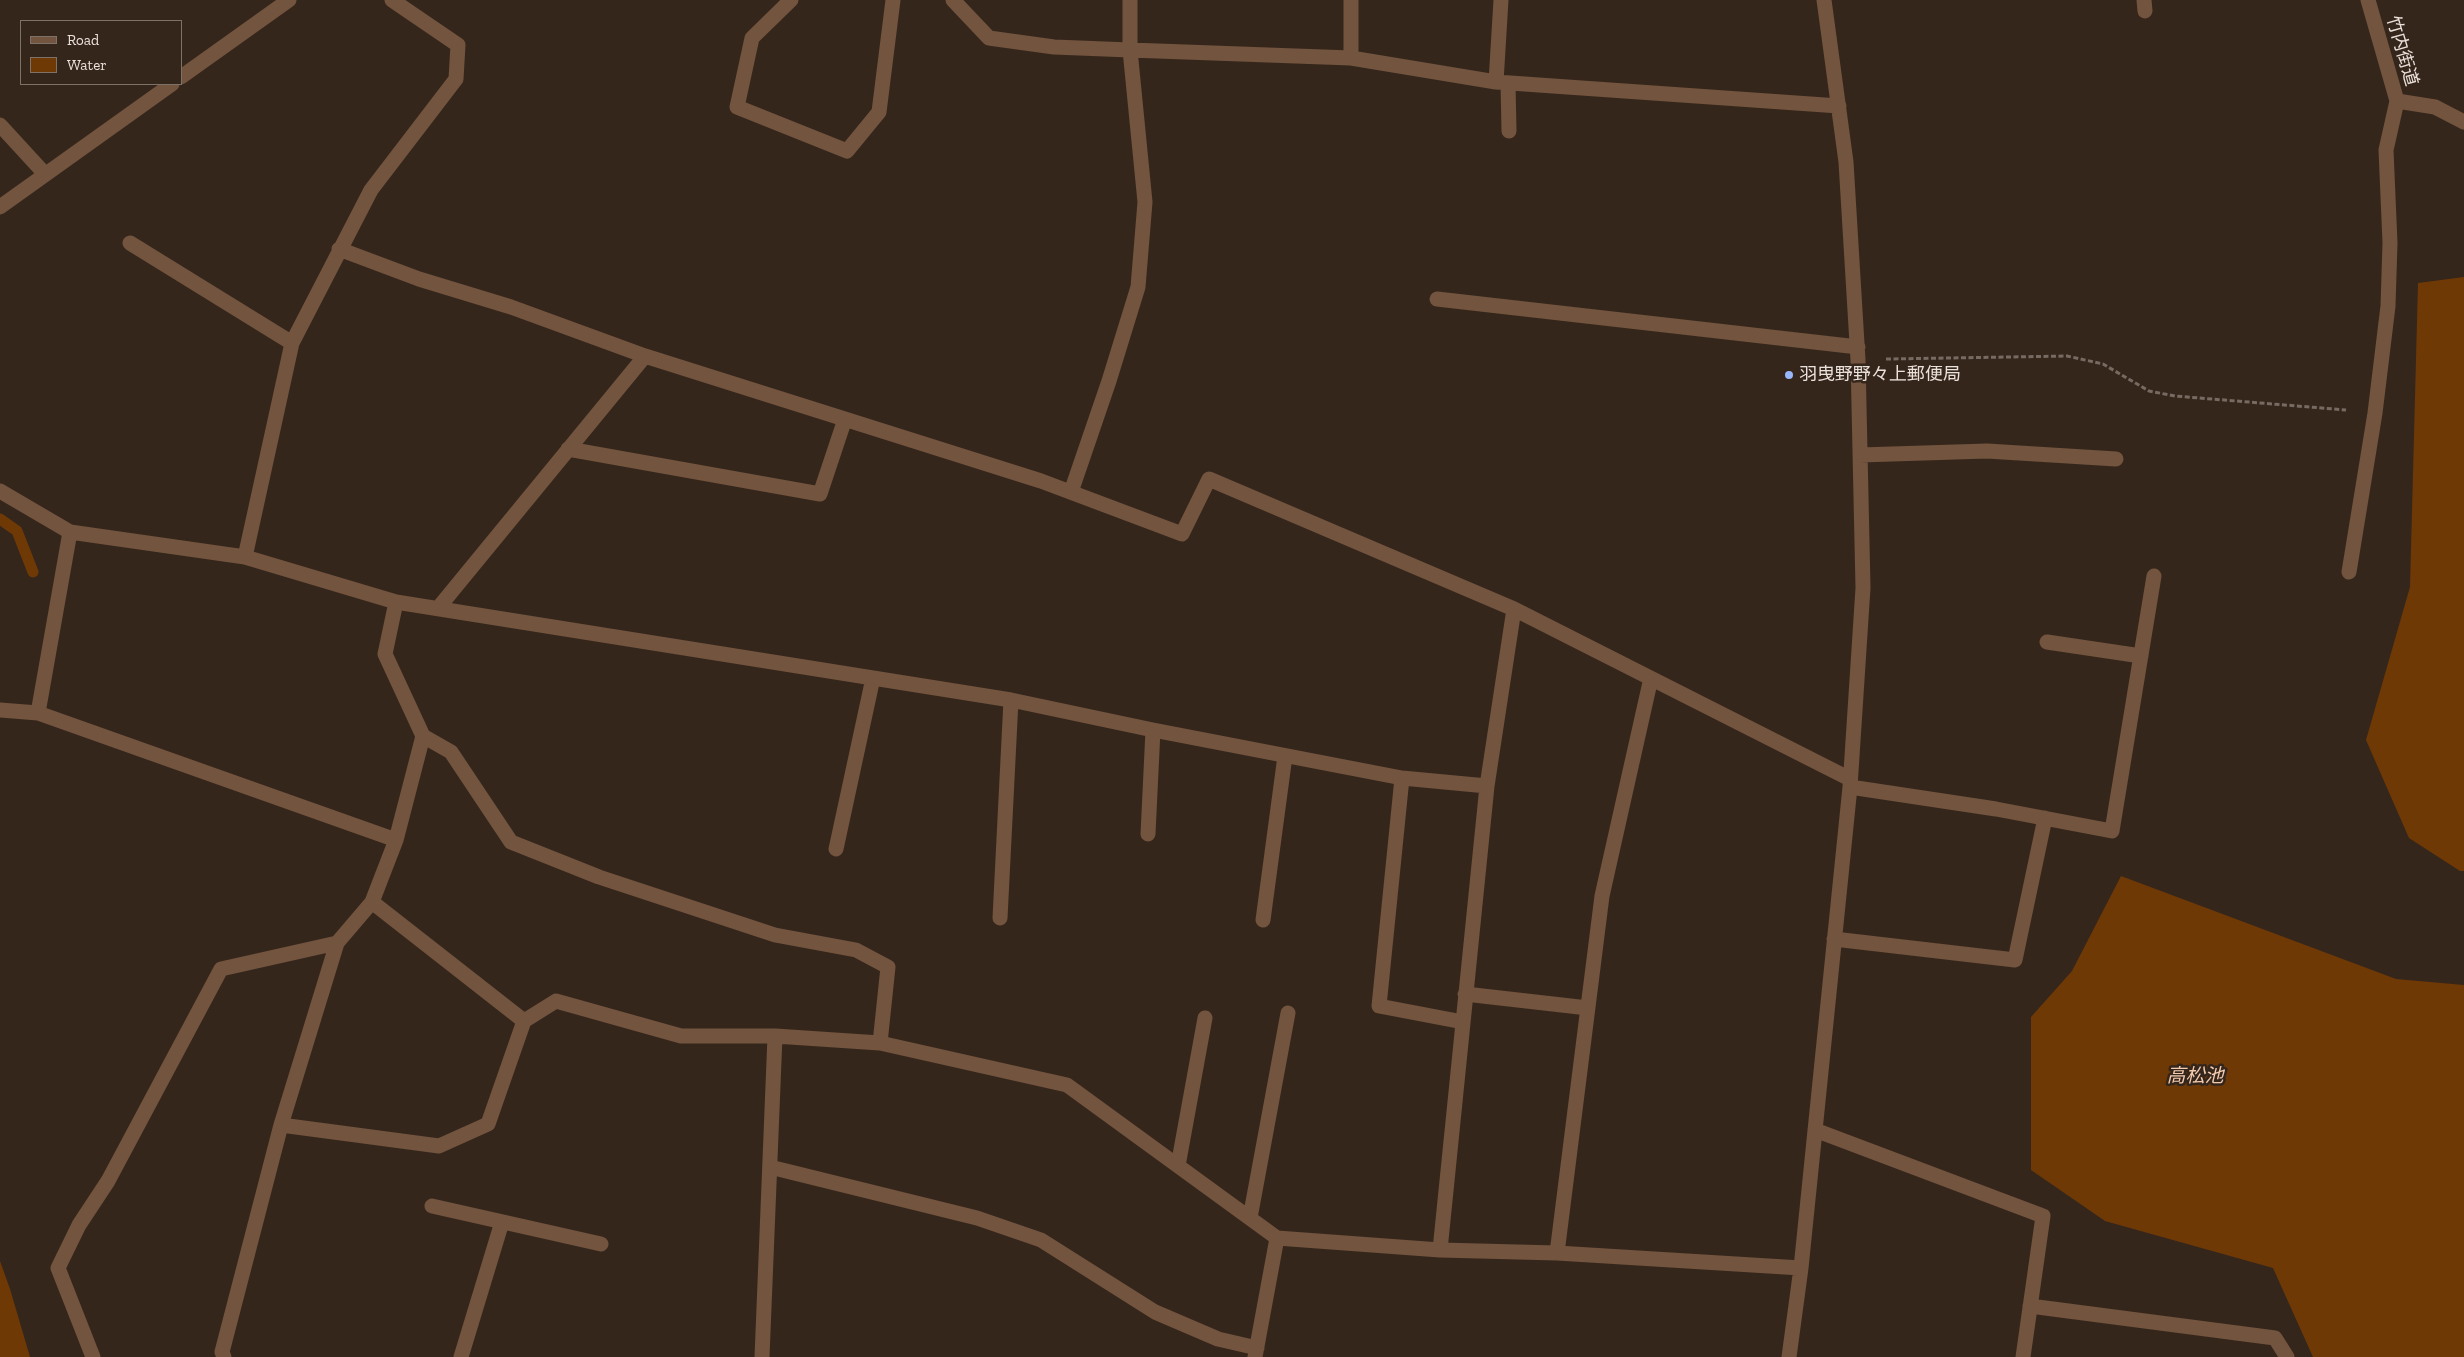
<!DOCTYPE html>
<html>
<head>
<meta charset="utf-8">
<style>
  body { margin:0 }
  #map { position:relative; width:2464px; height:1357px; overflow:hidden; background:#35261c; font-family:"Zilla Slab",serif }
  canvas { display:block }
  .legend { position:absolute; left:20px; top:20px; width:162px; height:65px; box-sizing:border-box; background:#35261c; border:1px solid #7e7168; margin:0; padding:6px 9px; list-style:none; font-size:15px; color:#ebe1db }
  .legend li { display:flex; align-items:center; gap:10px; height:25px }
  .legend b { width:25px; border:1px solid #7e7168 }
</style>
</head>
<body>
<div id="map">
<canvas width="2464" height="1357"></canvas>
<ul class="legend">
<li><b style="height:6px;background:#73543e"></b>Road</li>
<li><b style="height:14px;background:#6f3906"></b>Water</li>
</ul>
</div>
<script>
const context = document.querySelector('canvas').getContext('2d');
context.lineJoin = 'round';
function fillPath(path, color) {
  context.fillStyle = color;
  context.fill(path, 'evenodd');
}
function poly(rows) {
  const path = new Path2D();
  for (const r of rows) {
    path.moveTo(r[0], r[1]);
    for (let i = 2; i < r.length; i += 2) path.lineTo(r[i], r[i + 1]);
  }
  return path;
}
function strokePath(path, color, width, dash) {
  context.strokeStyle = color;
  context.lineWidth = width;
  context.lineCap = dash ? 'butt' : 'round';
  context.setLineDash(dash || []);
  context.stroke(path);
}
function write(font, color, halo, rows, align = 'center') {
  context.font = font + ' "Zilla Slab","Noto Sans JP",serif';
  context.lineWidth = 5;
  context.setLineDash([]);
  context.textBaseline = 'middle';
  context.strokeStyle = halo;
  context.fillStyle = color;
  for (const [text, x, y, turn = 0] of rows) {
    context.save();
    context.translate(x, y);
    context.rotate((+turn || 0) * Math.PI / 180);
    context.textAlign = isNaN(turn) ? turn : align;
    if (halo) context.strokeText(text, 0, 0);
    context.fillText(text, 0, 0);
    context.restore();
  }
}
fillPath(poly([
  [2464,277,2464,871,2460,871,2409,838,2366,740,2410,587,2418,283],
  [2121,876,2396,979,2464,985,2464,1357,2313,1357,2273,1268,2105,1221,2031,1170,2031,1017,2072,971],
  [0,1261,10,1289,30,1357,0,1357]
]), '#6f3906');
strokePath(poly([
  [0,519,17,531,33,572]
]), '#6f3906', 11);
strokePath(poly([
  [1886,359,2067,356,2103,364,2149,391,2175,396,2346,410]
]), '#776a61', 3, [5, 2.5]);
strokePath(poly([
  [791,0,752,38,737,107,847,151,879,112,893,0],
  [953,0,989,38,1054,47,1130,50,1145,202,1138,287,1109,381,1071,492],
  [1130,0,1130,50,1351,58,1351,0],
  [2144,0,2145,11],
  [1351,58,1496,82,1839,106],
  [181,77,289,0],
  [1496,82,1501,0],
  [1508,83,1509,131],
  [2397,101,2435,107,2464,122],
  [0,125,45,174],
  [0,207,172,84],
  [130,243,292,343],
  [339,249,419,279,511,307,645,356,439,607],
  [1437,299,1858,347],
  [645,356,1041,481,1182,534,1209,479,1514,609],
  [568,449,820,494,845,419],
  [1860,455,1987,451,2116,459],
  [0,491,70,532,245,557,292,343,371,190,456,79,458,45,392,0],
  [245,557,396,602,1011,700,1153,730,1402,778,1487,786],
  [2349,572,2375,413,2388,306,2390,243,2386,150,2397,101,2368,0],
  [396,602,385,654,423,736,396,840,372,902,524,1021],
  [2047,642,2141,656],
  [0,710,38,713,396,840],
  [38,713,70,532],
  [423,736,451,752,511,842,599,877,775,935,856,950,888,967,880,1043],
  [1402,778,1379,1006,1463,1022],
  [1850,787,1996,809,2112,831,2154,576],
  [1148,834,1153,730],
  [836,849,873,678],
  [1000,918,1011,700],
  [1263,920,1285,756],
  [1834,939,2015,960,2045,818],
  [1465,994,1588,1008],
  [281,1125,439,1146,488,1124,524,1021,556,1001,681,1036,775,1036,880,1043,1067,1085,1277,1238,1440,1250,1557,1253,1801,1268],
  [1815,1130,2043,1216,2023,1357],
  [1178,1166,1205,1018],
  [770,1167,977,1218,1041,1240,1155,1312,1218,1339,1257,1348],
  [432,1206,601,1244],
  [1250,1218,1288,1013],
  [1440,1250,1487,786,1514,609,1850,779],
  [1557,1253,1602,896,1651,678],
  [2030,1306,2275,1338,2287,1357],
  [93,1357,58,1268,79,1225,108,1181,221,969,337,943],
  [224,1357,222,1352,281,1125,337,943,372,902],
  [461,1357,502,1222],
  [762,1357,775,1036],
  [1255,1357,1277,1238],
  [1789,1357,1801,1268,1850,787,1863,588,1858,360,1846,162,1824,0]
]), '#73543e', 15);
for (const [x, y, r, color] of [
  [1789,375,5,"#97b6fd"]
]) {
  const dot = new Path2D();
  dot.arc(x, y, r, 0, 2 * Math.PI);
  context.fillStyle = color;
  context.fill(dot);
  strokePath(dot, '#35261c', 2);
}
write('18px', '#ebe1db', '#35261c', [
  ["竹内街道",2402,51,74]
]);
write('18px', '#ebe1db', '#35261c', [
  ["羽曳野野々上郵便局",1799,375]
], 'left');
write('italic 19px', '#f3caae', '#35261c', [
  ["高松池",2195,1077]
]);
</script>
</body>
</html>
